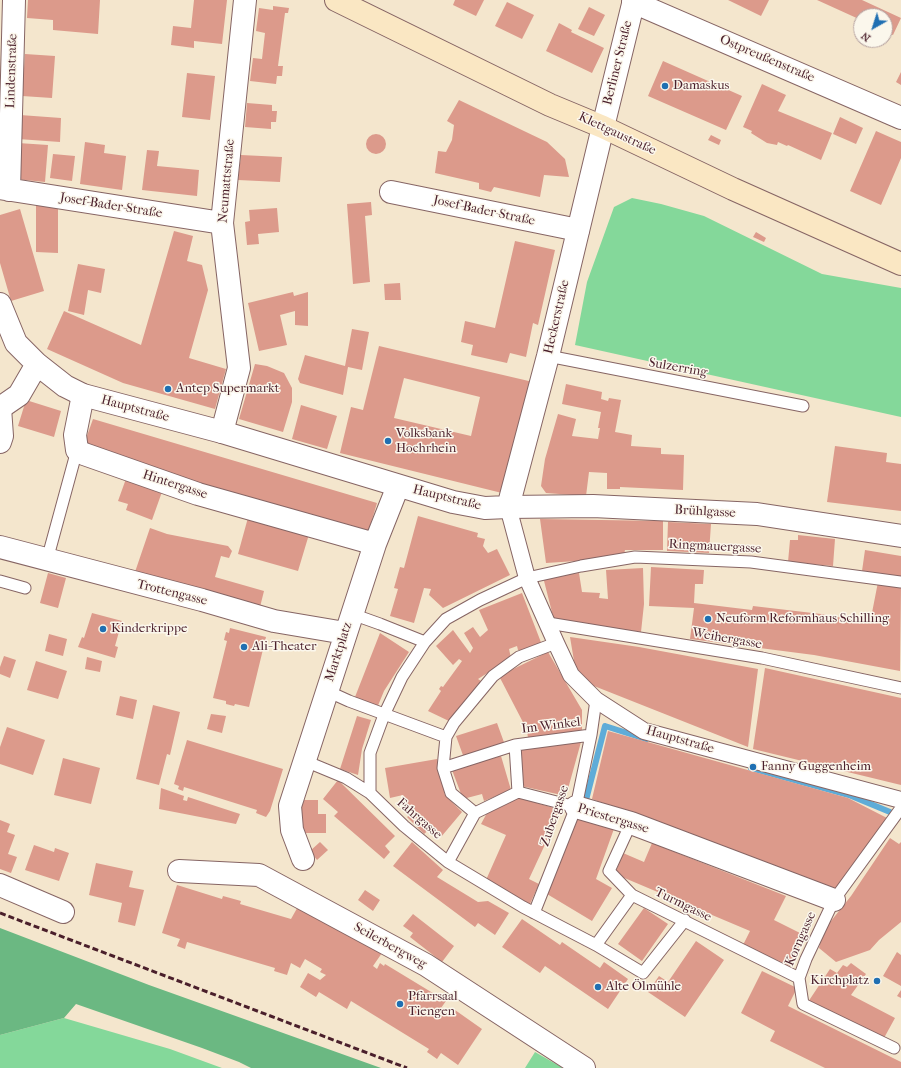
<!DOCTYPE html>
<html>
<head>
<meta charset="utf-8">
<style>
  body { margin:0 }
  #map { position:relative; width:901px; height:1068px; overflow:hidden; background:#f4e6cd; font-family:"IM FELL French Canon",serif }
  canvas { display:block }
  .north { position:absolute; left:853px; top:8px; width:40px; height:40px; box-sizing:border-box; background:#fbf7ec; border:1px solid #b4a19f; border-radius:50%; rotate:219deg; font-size:11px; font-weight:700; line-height:16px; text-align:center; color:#4a1f2b }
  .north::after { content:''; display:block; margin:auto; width:14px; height:18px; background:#1f6fb2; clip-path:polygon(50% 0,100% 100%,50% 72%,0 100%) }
</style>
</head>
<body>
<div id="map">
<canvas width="901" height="1068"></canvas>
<div class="north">N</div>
</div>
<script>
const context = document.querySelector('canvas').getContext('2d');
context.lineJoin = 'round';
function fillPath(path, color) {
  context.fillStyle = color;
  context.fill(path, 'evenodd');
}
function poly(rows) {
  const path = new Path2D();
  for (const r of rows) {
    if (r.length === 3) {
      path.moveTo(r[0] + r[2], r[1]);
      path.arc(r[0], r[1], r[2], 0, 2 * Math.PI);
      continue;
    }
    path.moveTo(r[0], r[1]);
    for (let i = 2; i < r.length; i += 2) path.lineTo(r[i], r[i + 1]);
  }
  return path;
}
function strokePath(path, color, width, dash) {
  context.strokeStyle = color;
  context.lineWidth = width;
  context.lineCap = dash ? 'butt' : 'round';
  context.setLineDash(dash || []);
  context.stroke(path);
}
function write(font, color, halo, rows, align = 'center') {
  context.font = font + ' "IM FELL French Canon",serif';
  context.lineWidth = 3;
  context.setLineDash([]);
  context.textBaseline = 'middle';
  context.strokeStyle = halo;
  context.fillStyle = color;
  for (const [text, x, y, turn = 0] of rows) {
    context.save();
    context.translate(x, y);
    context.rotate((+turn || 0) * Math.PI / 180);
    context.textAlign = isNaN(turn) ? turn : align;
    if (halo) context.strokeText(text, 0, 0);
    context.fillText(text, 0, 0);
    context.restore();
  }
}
fillPath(poly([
  [632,198,661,204,704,216,822,274,901,288,901,417,575,345,587,282,614,207],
  [64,1018,170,1049,222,1068,0,1068,0,1035],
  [535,1052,563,1068,525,1068]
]), '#84d89a');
fillPath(poly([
  [0,928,149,985,381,1068,251,1068,239,1062,202,1048,76,1004,64,1018,0,1035]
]), '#6bb882');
strokePath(poly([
  [751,768,849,795,890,812],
  [586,800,605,726,646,739]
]), '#5eacd8', 6);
fillPath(poly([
  [28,0,100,0,98,34,53,30,53,20,27,18],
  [194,0,227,0,222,44,194,41,194,48,171,45,173,26,191,28],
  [455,0,484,0,476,16,453,5],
  [728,0,769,0,761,16],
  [817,0,862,0,901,18,893,35,885,32,885,16,861,16,861,20],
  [507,2,534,15,522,39,495,26],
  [273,6,289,8,288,13,285,13,278,66,283,66,282,76,277,76,276,84,250,81,253,58,262,59,265,33,256,31,259,8,273,10],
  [589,7,605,15,594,36,578,29],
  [559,23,572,30,571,32,604,48,592,73,546,51],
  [25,54,55,56,52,98,22,96],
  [663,61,742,96,726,130,648,96],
  [901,72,901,85,896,82],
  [187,73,215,76,210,120,182,117],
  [762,84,786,95,778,111,832,133,821,160,788,145,787,146,778,142,777,145,767,143,751,133,752,131,743,127],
  [459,100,547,142,565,159,569,177,544,175,540,197,494,187,491,192,479,189,479,183,435,173,438,151,446,152,452,140,454,125,447,121],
  [247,103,272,105,272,111,277,111,276,122,271,122,271,129,245,127],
  [20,115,61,118,60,142,18,139],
  [840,117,863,128,856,144,833,134],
  [876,131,901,142,901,158,881,205,850,191],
  [376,144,10],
  [711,135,721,140,719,145,708,140],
  [85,142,105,145,104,153,126,156,122,190,80,184],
  [18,143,48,145,45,182,15,179],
  [147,150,159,151,157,166,199,170,197,196,142,190],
  [53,154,75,156,72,181,50,178],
  [241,155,282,157,280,182,238,180],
  [371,202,372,215,365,216,370,282,353,284,347,204],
  [36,203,58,204,58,253,36,252],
  [277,208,279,232,258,234,259,244,247,245,245,222,250,221,249,210],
  [20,209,44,291,11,301,0,263,0,215],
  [174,231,193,236,187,261,202,265,208,290,189,358,226,369,215,409,123,383,47,349,64,311,141,345],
  [756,232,766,238,764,242,753,237],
  [515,241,555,250,538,325,533,323,526,357,510,353,507,363,471,355,473,345,461,342,465,321,495,328],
  [78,264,105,269,101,293,88,290,84,315,68,311],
  [400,283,401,300,385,300,384,284],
  [293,292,294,296,308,292,308,326,295,325,295,311,280,315,287,345,259,351,248,303],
  [352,329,369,332,362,370,348,367,343,395,300,383,298,379,305,355,345,366],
  [379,346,533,382,506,494,340,453,351,407,363,410],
  [404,378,480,397,471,436,394,418],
  [255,364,267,366,284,373,292,388,292,402,283,432,239,419],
  [566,384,602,392,601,399,608,401,609,398,621,400,615,432,632,435,631,446,661,448,661,454,684,455,683,490,620,487,620,489,607,489,607,473,589,472,586,496,546,493,541,486,545,459,558,414,576,419,572,436,598,439,600,428,598,428,601,412,562,404],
  [26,400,61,411,54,437,18,426],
  [301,405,337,416,327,449,292,439],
  [93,419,377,503,368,533,141,467,83,447],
  [835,446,887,453,886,462,901,464,901,511,827,502],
  [127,476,163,489,152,520,126,510,128,504,118,501],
  [249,514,310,531,298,571,238,554],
  [418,516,478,533,477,537,485,539,483,546,488,553,497,549,510,575,443,608,429,595,431,589,424,588,414,623,390,616,398,589,394,588,400,567,404,568],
  [540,519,663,521,663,550,625,550,624,555,592,560,546,563],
  [668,522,711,524,709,553,667,551],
  [150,528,167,534,228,546,232,551,229,558,221,556,215,577,264,591,260,607,135,572],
  [798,535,835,539,833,566,788,562,790,540,798,540],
  [865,550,901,556,901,577,862,571],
  [651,567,704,570,703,584,695,584,694,603,752,610,753,606,821,614,870,623,878,582,901,587,900,671,814,655,690,639,694,608,649,606],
  [643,568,644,604,641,632,554,620,543,577,579,573,582,592,600,593,599,598,608,599,606,570],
  [48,573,66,578,58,608,40,603],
  [522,593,542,645,528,650,518,650,517,646,509,649,511,658,478,679,481,681,451,722,428,711,441,691,439,689,441,686,443,687,462,661,459,659,453,665,436,646,453,630,470,653,473,648,464,633,473,627,480,637,488,630,479,610],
  [92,613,122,621,115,646,118,647,115,658,78,647,82,637,84,638],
  [230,628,266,637,249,707,235,704,234,706,226,704,226,701,213,698,227,641,224,640,226,632,229,633],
  [380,633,409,652,384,691,377,708,355,697],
  [49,634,67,639,63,656,45,651],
  [570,637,639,647,758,669,748,747,589,684,575,667],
  [548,652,582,710,582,733,528,738,527,730,499,676],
  [4,656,16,660,10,678,0,674,0,667],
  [87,657,102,661,100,672,85,669],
  [36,661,67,671,58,699,27,690],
  [765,668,901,698,901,785,753,749],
  [120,696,137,700,133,719,116,715],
  [153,705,180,712,170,755,167,754,159,785,136,779],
  [211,714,226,716,222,733,207,729],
  [357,716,371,720,362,749,358,775,340,769],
  [497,723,505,745,464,758,456,736],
  [7,727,45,740,33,775,0,764,0,747],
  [608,731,848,798,887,818,837,889,592,799],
  [187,740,283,769,270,811,266,817,256,813,257,810,184,787,183,791,178,789,179,786,174,784],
  [581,742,566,796,521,786,520,747],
  [501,756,511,790,484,801,482,794,463,799,452,770],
  [63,758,100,768,91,804,54,795],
  [437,759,445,795,462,812,441,837,432,827,424,834,407,817,410,815,403,795,390,798,385,768],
  [338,780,395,836,385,846,390,852,384,859,334,816,338,812,323,799],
  [161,788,184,796,183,800,187,801,188,797,240,814,236,824,159,809],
  [516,797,561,810,529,879,539,884,529,906,486,880,506,835,481,824,488,811],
  [302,800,318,800,318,814,326,814,326,833,302,833],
  [576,812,615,826,596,879,612,888,592,921,547,894],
  [0,820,10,824,7,832,15,835,8,854,17,857,11,873,0,869],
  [890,838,899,844,901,842,901,922,879,940,870,950,836,962,819,948,823,931,851,896],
  [320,842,328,850,317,860,310,851],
  [412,842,443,870,437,877,478,902,488,901,509,913,495,935,478,923,475,927,393,866],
  [652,843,786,896,774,920,804,935,790,966,743,945,750,931,615,874,623,853,644,862],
  [34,845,54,852,55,848,69,853,59,881,25,870],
  [96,863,133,871,129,887,144,890,135,926,118,922,122,903,89,895],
  [177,885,222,899,223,896,241,901,240,904,291,919,300,903,382,953,373,966,377,969,380,963,384,966,385,964,446,1001,441,1008,452,1014,455,1010,482,1029,458,1065,441,1053,437,1059,427,1052,429,1049,351,1001,347,1009,319,992,316,997,300,987,308,973,320,980,326,975,320,972,322,969,305,959,300,968,291,963,287,975,274,971,275,968,187,942,185,949,177,946,180,939,162,933],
  [365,890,380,900,373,911,358,900],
  [644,908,668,924,642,961,618,944],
  [413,914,454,946,442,962,410,937,413,933,403,926],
  [522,919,560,945,562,942,600,968,604,962,628,979,608,1009,545,966,540,973,502,947],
  [696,941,724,960,685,1017,648,992,659,976,668,982],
  [897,952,901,955,901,986,883,976],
  [851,963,866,974,851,995,895,1018,884,1038,808,1002,830,969,837,973,843,965,847,967],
  [762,971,797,988,788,1006,901,1062,901,1068,825,1068,770,1041,775,1031,741,1013],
  [901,990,901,998,897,996]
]), '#dc9a8b');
const service = poly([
  [548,356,803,406],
  [47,560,77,450],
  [0,581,25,588],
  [352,614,380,624,425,642],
  [548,623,762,658,901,688],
  [327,691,349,701,446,737,454,723,493,676,519,657,556,643],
  [446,737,443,768,451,793,475,813],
  [515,745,518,792],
  [305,761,346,778,370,793],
  [443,768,515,745,591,735],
  [475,813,518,792,576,807],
  [631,823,609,871,632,895,799,978],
  [448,862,475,813],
  [534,913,576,807,591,735,596,700],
  [685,920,643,973,596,945,523,907,448,862,404,826,370,793,370,753,384,715,402,677,425,642,446,619,480,600,527,578,581,566,635,557,751,562,901,582],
  [596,945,632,895],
  [894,1048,803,1004,799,978,806,959,834,900,901,808]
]);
const pedestrian = poly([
  [508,507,527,578,556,643,571,675,596,700,644,731,901,800]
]);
const minor = poly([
  [633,2,901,118],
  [603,127,634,0],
  [0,188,222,223],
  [9,190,14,0],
  [391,192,578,230],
  [83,395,75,435,77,450,84,454,198,494,375,544],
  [222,432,239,368,222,223,245,0],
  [0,442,2,436,0,408],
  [508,507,593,506,757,514,901,536],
  [0,547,202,600,274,621,345,633],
  [576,807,631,823,834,900],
  [303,859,292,830,290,806,375,544,398,486],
  [179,871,259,875,426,965,584,1068],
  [0,885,63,912]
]);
const tertiary = poly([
  [0,304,16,343,37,364,65,386,83,395,222,432,453,502,485,508,508,507,548,356,603,127],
  [0,408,19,395,37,364]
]);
const secondary = poly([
  [336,0,550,105,603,127,733,189,901,264]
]);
strokePath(service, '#866564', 13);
strokePath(pedestrian, '#866564', 18);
strokePath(minor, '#866564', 24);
strokePath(tertiary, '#866564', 24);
strokePath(secondary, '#866564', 24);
strokePath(service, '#fff', 11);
strokePath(pedestrian, '#fff', 16);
strokePath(minor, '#fff', 22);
strokePath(tertiary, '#fff', 22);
strokePath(secondary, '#fae7c3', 22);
strokePath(poly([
  [0,913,407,1068]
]), '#4a1f2b', 3, [6, 3]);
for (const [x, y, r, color] of [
  [665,86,4,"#1f6fb2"],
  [168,389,4,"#1f6fb2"],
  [388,441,4,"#1f6fb2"],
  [708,619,4,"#1f6fb2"],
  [103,629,4,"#1f6fb2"],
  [244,647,4,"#1f6fb2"],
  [753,767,4,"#1f6fb2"],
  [877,981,4,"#1f6fb2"],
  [598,987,4,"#1f6fb2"],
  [400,1004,4,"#1f6fb2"]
]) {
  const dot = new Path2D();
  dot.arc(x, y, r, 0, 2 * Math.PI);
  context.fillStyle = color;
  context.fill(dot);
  strokePath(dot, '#fbf7ec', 1.5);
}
write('13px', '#4a1f2b', '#fbf7ec', [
  ["Ostpreußenstraße",767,59,23],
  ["Berliner Straße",618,63,-76],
  ["Lindenstraße",12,71,-88],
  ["Klettgaustraße",617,134,25],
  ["Neumattstraße",227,181,-85],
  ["Josef-Bader-Straße",111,206,9],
  ["Josef-Bader-Straße",484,211,12],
  ["Heckerstraße",557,317,-77],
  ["Sulzerring",678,368,10],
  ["Hauptstraße",135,409,15],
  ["Hintergasse",175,485,18],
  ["Hauptstraße",447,498,14],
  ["Brühlgasse",705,512,3],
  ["Ringmauergasse",715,547,3],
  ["Trottengasse",172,593,14],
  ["Weihergasse",727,639,10],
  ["Marktplatz",339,652,-72],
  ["Im Winkel",551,726,-7],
  ["Hauptstraße",680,740,16],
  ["Zubergasse",555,816,-71],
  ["Fahrgasse",419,819,41],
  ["Priestergasse",613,819,17],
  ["Turmgasse",683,905,26],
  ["Korngasse",801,939,-66],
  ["Seilerbergweg",390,946,29]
]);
write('13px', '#4a1f2b', '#fbf7ec', [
  ["Damaskus",673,86],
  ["Antep Supermarkt",176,389],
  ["Volksbank",396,434],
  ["Hochrhein",396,449],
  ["Neuform Reformhaus Schilling",716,619],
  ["Kinderkrippe",111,629],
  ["Ali-Theater",252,647],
  ["Fanny Guggenheim",761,767],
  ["Kirchplatz",869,981,"right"],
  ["Alte Ölmühle",606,987],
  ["Pfarrsaal",408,997],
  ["Tiengen",408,1012]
], 'left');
</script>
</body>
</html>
